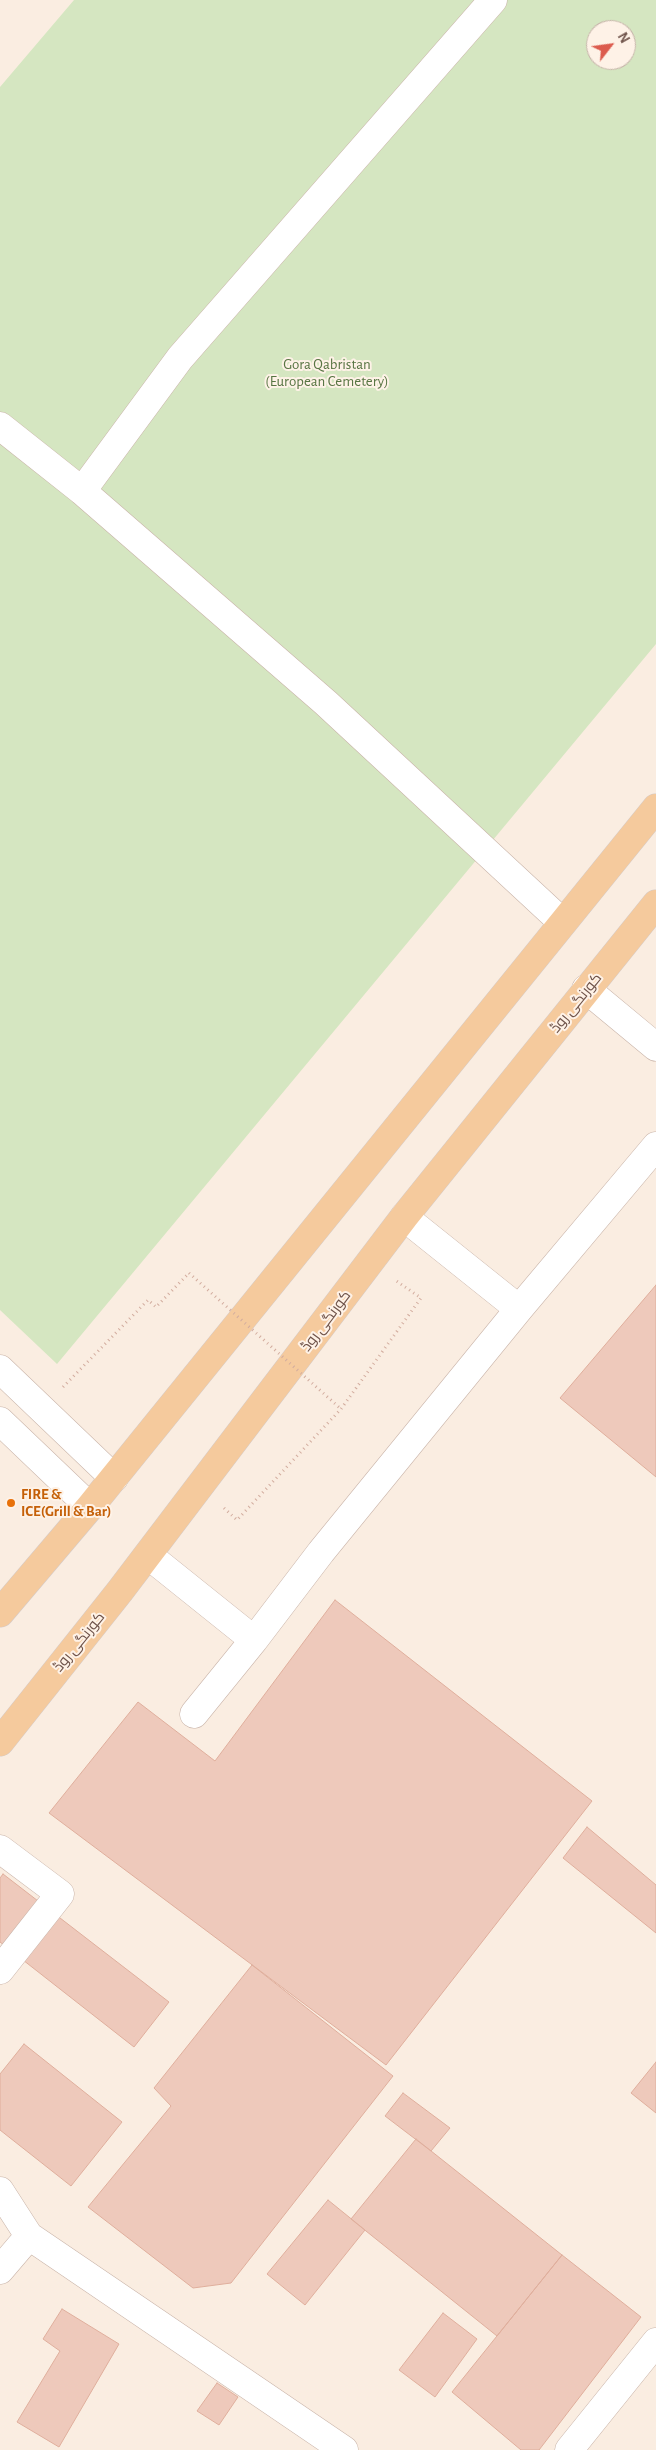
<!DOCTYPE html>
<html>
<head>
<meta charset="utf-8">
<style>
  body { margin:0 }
  #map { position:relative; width:656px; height:2450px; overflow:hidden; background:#faede1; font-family:"Alegreya Sans",sans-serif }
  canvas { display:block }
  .north { position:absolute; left:586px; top:20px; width:50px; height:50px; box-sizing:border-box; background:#fef2e7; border:1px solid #c5b2a8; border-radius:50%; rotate:60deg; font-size:14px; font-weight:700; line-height:20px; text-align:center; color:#6f534a }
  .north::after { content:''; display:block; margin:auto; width:18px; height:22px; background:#dc5c4e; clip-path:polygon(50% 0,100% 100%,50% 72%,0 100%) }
</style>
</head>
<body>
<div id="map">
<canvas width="656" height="2450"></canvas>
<div class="north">N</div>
</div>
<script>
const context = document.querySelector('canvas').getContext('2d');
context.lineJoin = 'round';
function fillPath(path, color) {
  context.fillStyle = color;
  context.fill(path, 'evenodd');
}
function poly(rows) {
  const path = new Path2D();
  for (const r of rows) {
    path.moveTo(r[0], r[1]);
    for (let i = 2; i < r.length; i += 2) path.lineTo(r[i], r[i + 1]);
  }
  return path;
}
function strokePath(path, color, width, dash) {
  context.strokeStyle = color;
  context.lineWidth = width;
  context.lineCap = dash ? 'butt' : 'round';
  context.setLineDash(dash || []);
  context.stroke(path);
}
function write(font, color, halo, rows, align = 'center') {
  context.font = font + ' "Alegreya Sans",Cairo,sans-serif';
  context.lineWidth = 4;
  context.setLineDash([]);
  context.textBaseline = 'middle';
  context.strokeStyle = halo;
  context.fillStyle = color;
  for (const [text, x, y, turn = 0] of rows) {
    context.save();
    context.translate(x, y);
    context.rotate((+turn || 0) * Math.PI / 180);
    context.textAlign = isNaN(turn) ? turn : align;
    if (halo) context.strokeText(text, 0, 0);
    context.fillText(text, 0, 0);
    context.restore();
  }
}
fillPath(poly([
  [74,0,656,0,656,644,57,1364,0,1310,0,87],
  [596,30,626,30,626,60,596,60]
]), '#d5e6c1');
const building = poly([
  [656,1285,656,1477,560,1398,656,1285],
  [335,1600,592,1801,386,2065,49,1813,138,1702,215,1761,335,1600],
  [587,1827,656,1885,656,1933,563,1858,587,1827],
  [3,1874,169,2002,134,2047,0,1942,0,1878,3,1874],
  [252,1965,393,2076,231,2283,193,2288,88,2207,171,2106,154,2088,252,1965],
  [24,2044,122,2122,71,2186,0,2130,0,2074,24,2044],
  [656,2062,656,2113,631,2093,656,2062],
  [403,2093,450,2128,431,2151,385,2116,403,2093],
  [416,2139,562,2255,497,2336,351,2219,416,2139],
  [328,2200,365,2230,305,2305,267,2274,328,2200],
  [562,2255,641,2317,539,2450,521,2450,452,2392,562,2255],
  [62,2309,119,2344,59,2447,17,2422,60,2351,43,2339,62,2309],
  [443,2313,477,2339,435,2397,399,2370,443,2313],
  [217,2383,238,2397,219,2425,197,2411,217,2383]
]);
fillPath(building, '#eec9bb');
strokePath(building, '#dfae9c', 1);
const minor = poly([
  [0,426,82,491,326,703,562,922],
  [82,491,180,358,493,0],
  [586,989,656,1047],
  [404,1217,519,1309],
  [0,1369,114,1478],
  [0,1421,90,1507],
  [148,1555,254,1640,194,1714],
  [254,1640,321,1552,519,1309,656,1146],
  [0,1849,60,1894,0,1970],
  [0,2191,29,2236,344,2450],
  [0,2270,29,2236],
  [569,2450,656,2342]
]);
const major = poly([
  [0,1613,90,1507,656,808],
  [0,1742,120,1591,404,1217,656,904]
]);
strokePath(minor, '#c9b4a9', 29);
strokePath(major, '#d4cbc9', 29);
strokePath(poly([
  [63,1387,148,1300,156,1307,189,1273],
  [224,1508,237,1520,341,1409,421,1298,395,1280]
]), '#d2ac9e', 3, [1, 4]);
strokePath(minor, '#fff', 28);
strokePath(major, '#f5ca9d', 28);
strokePath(poly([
  [189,1273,341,1409]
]), '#d2ac9e', 3, [1, 4]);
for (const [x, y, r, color] of [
  [11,1503,5,"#e8710a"]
]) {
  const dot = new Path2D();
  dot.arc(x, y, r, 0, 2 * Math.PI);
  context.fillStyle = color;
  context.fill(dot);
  strokePath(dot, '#fef2e7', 2);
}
write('15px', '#587543', '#fef2e7', [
  ["Gora Qabristan",327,364],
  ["(European Cemetery)",327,381]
]);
write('15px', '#6f534a', '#fef2e7', [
  ["کورنگی روڈ",576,1003,-51],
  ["کورنگی روڈ",326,1321,-53],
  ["کورنگی روڈ",79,1642,-51]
]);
write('bold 15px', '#c56008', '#fef2e7', [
  ["FIRE &",21,1494],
  ["ICE(Grill & Bar)",21,1511]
], 'left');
</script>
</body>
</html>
